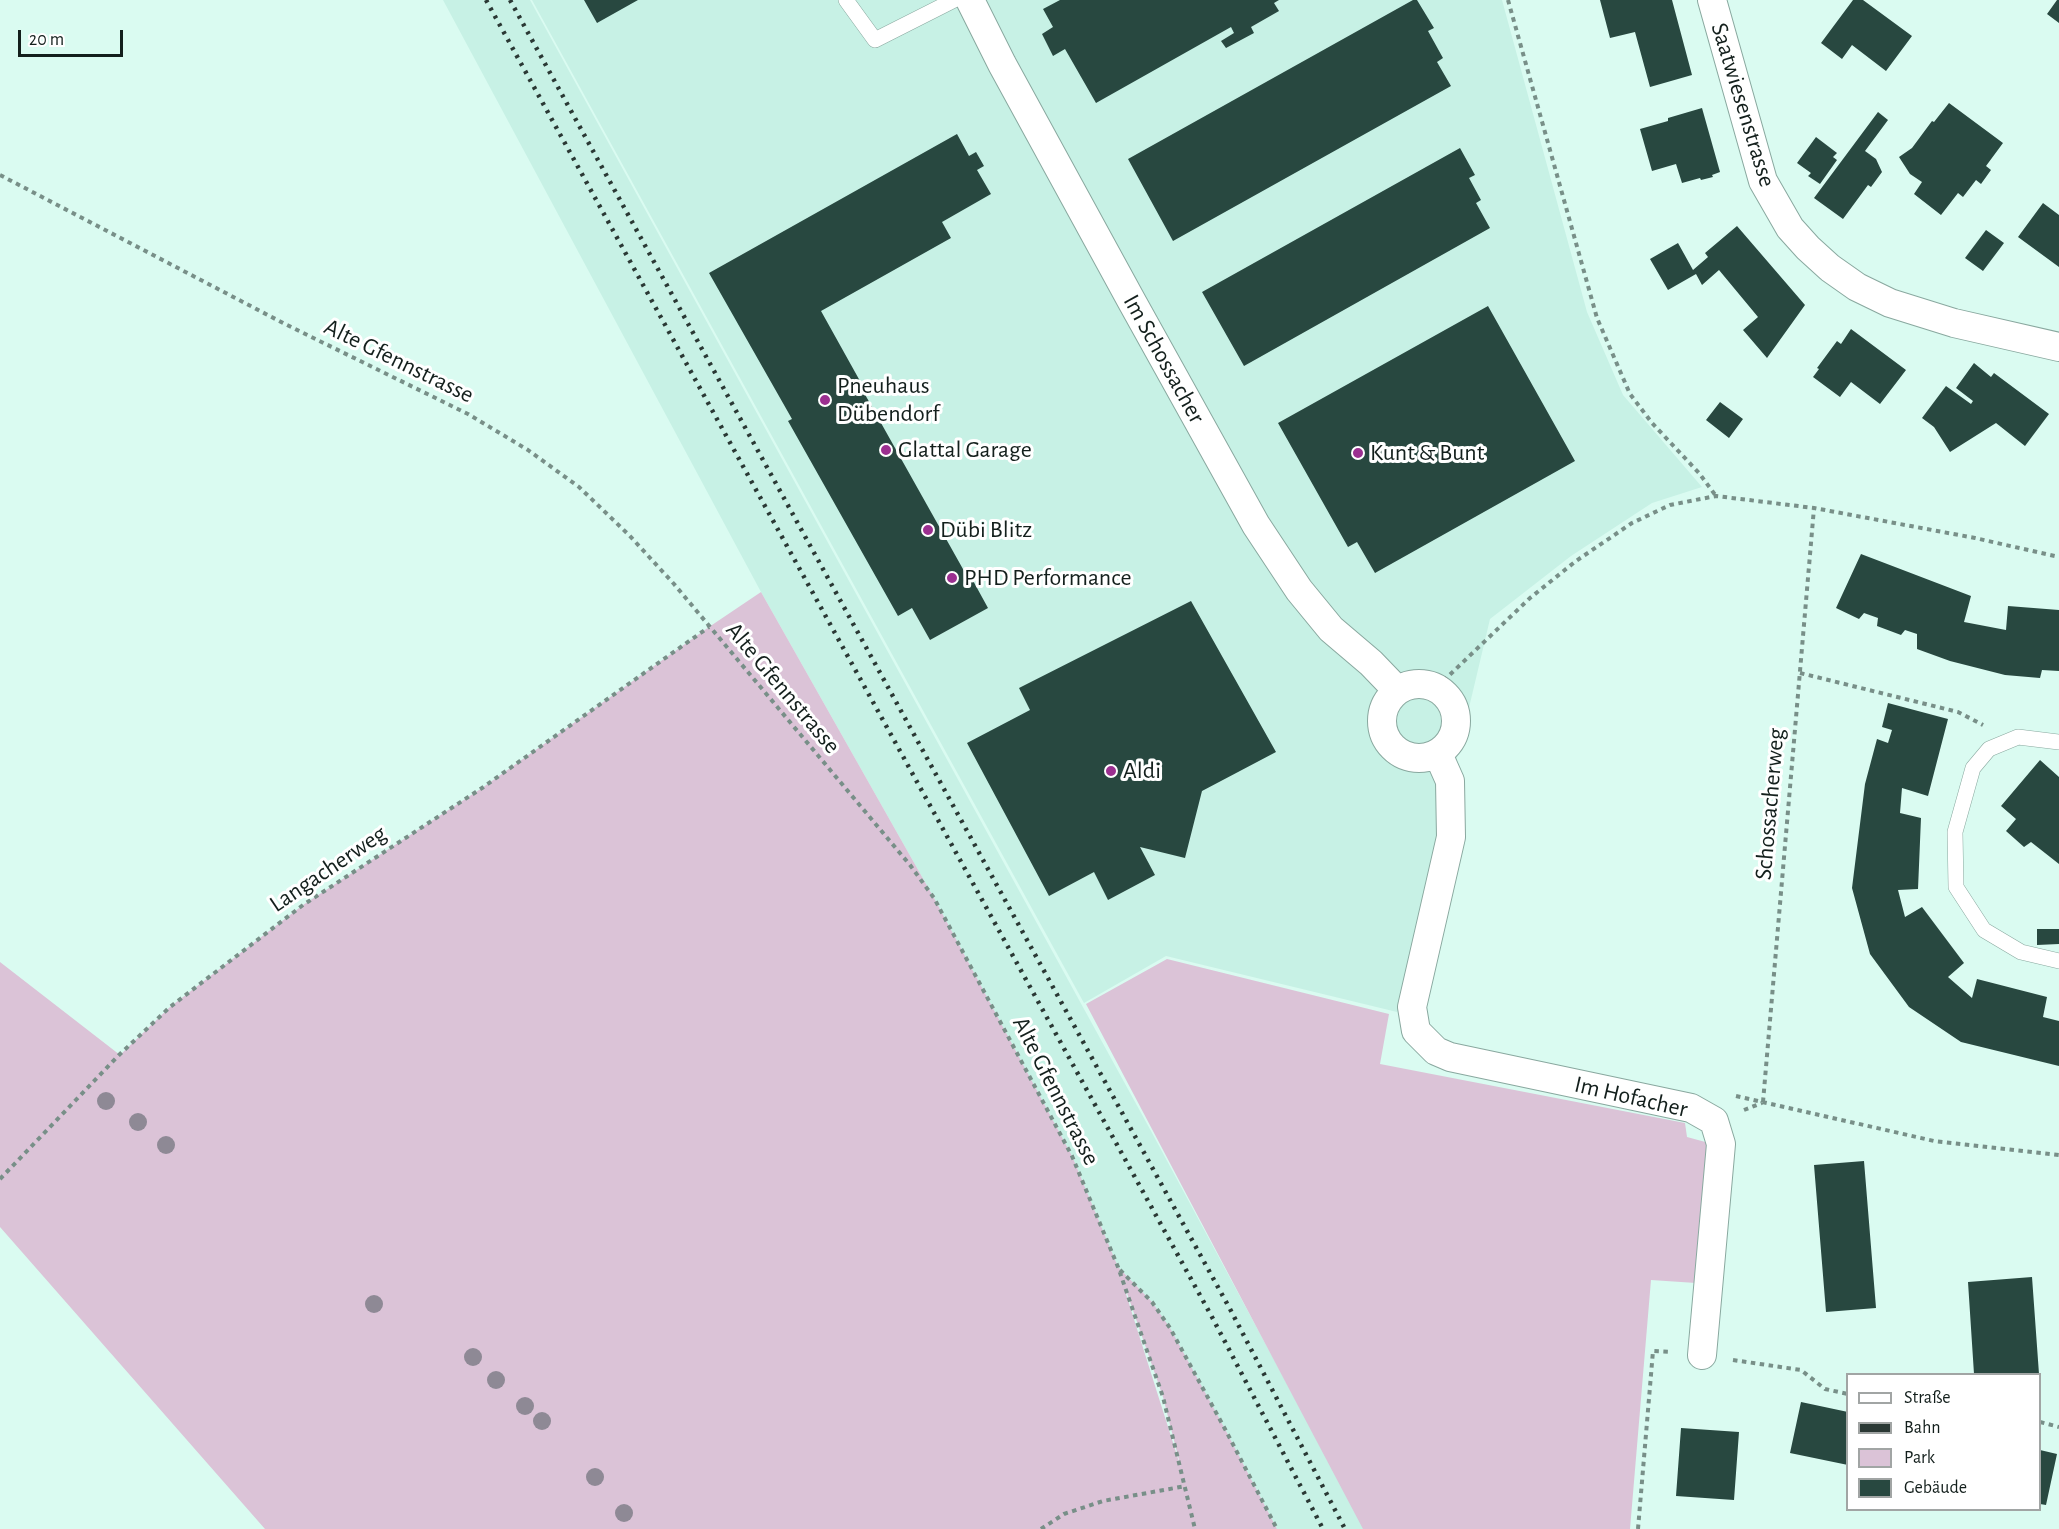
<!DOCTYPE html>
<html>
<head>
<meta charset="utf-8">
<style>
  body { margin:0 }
  #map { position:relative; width:2059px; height:1529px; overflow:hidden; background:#dafbf1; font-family:"Alegreya Sans",sans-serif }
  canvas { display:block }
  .legend { position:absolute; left:1846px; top:1373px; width:195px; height:138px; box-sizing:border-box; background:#fff; border:2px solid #a1a5a4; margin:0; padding:8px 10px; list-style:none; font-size:18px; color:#131f1c }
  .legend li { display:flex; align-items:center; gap:12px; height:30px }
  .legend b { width:30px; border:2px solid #a1a5a4 }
  .scale { position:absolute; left:18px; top:30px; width:105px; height:27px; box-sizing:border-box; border:3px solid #131f1c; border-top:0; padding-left:8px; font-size:18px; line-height:21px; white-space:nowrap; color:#131f1c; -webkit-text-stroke:4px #fff; paint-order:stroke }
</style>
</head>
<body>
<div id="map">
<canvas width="2059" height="1529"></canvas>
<ul class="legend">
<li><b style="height:8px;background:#fff"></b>Straße</li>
<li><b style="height:8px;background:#2a3834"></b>Bahn</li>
<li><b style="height:16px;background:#dbc3d7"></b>Park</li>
<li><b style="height:16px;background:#284840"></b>Gebäude</li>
</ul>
<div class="scale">20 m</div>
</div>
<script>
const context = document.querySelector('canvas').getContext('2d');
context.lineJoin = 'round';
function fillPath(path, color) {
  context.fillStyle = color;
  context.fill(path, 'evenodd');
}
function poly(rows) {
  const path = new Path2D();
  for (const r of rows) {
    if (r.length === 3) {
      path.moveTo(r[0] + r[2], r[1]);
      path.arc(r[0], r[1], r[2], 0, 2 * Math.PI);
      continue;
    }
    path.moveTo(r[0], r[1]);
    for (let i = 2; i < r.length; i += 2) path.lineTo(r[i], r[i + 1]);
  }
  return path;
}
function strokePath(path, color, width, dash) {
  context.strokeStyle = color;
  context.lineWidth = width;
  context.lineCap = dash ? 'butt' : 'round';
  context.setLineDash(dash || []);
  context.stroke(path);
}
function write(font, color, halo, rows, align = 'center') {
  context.font = font + ' "Alegreya Sans",sans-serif';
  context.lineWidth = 6;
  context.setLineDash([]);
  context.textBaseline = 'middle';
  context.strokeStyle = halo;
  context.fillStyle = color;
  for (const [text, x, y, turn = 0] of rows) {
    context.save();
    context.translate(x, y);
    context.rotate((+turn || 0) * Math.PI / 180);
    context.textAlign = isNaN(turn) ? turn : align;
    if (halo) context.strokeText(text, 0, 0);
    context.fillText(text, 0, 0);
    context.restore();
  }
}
fillPath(poly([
  [443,0,530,0,1151,1131,1365,1529,1277,1529,1225,1429,1152,1302,1118,1267,1072,1156,934,898,761,592],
  [532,0,1502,0,1587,312,1623,395,1702,487,1652,503,1571,556,1490,619,1397,1012,1166,956,1084,1003]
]), '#c7f1e5');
fillPath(poly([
  [761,592,934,898,1072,1156,1118,1267,1152,1302,1170,1328,1225,1429,1277,1529,265,1529,0,1227,0,962,120,1055,170,1007,303,905,482,788,709,627],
  [1127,1293,1163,1397,1181,1468,1126,1294],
  [1167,959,1389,1014,1380,1064,1685,1123,1687,1137,1709,1143,1696,1283,1651,1280,1630,1529,1363,1529,1086,1004]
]), '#dbc3d7');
fillPath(poly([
  [584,0,638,0,597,23],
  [1060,0,1279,0,1274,3,1279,11,1251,27,1254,33,1226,48,1221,41,1234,33,1231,27,1096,103,1065,49,1053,56,1042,34,1053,27,1043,9],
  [1413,0,1417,0,1434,28,1428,31,1443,58,1437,62,1451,86,1173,241,1128,159],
  [1600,0,1672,0,1692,75,1650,87,1635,32,1610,38],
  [1853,0,1863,0,1912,36,1886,71,1852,45,1842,59,1821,43],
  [2057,0,2059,0,2059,23,2047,14],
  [1949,103,2003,143,1986,166,1991,170,1981,184,1976,180,1963,197,1958,193,1941,215,1914,194,1922,182,1910,174,1899,157,1912,148,1932,121,1934,122],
  [1702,108,1720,172,1712,175,1713,177,1701,180,1700,178,1682,183,1676,164,1652,171,1640,129,1668,121,1668,118],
  [1878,112,1888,120,1865,151,1876,159,1882,172,1871,187,1868,185,1843,219,1814,198],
  [957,134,969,156,976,152,984,166,977,170,991,194,942,222,951,238,821,311,860,381,858,382,968,578,971,577,988,608,930,640,912,608,898,616,788,421,792,419,709,273],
  [1816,137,1837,153,1833,157,1837,160,1820,184,1808,176,1811,173,1797,163],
  [1460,148,1475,175,1469,178,1481,200,1476,203,1490,228,1244,366,1202,292],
  [2043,203,2059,215,2059,267,2018,237],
  [1737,226,1805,305,1767,358,1743,330,1758,317,1719,270,1702,285,1696,274,1668,290,1650,259,1678,243,1693,270,1708,257,1705,253],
  [1986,230,2004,243,1983,271,1965,258],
  [1488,306,1575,461,1375,573,1357,542,1348,547,1278,423],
  [1851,329,1906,370,1880,404,1851,382,1840,397,1813,377,1819,369,1817,368,1837,341,1841,344],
  [1974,363,1991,377,1994,373,2049,414,2025,446,1996,423,1950,452,1934,427,1922,418,1946,386,1971,404,1973,401,1956,388],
  [1720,402,1743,419,1729,438,1706,420],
  [1861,554,1971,596,1964,622,2006,630,2008,606,2059,610,2059,671,2042,670,2040,678,2005,675,1950,661,1917,649,1917,634,1905,630,1901,635,1877,626,1878,618,1864,613,1859,619,1836,608],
  [1191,601,1276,752,1202,791,1185,858,1140,847,1155,875,1108,900,1094,872,1049,896,967,743,1030,710,1019,688],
  [1888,703,1948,719,1928,796,1902,788,1900,813,1921,818,1918,889,1898,890,1905,917,1922,907,1964,963,1948,977,1972,998,1977,979,2047,997,2043,1017,2059,1021,2059,1066,1961,1042,1909,1007,1870,954,1852,888,1865,784,1877,739,1888,743,1892,730,1882,727],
  [2040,760,2059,777,2059,864,2031,842,2024,847,2006,831,2016,819,2001,806],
  [2037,929,2059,929,2059,944,2037,945],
  [1864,1161,1876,1308,1826,1312,1814,1165],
  [2032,1277,2039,1374,1974,1374,1968,1282],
  [1801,1402,1848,1412,1848,1465,1790,1453],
  [1681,1428,1739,1432,1734,1500,1676,1496],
  [2040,1450,2057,1454,2046,1505,2040,1504]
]), '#284840');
const lane = poly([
  [846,0,875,40,954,0],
  [2059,742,2018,737,1989,749,1973,768,1955,832,1956,887,1984,930,2021,952,2059,961]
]);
const street = poly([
  [970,0,1002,64,1131,300,1256,525,1299,590,1331,629,1371,663,1397,690],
  [1712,0,1763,181,1790,228,1808,248,1830,268,1857,287,1890,303,1954,323,2059,347],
  [1419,721,37],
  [1438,754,1450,781,1451,837,1412,1007,1416,1031,1436,1051,1450,1057,1691,1108,1714,1121,1721,1144,1702,1355]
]);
strokePath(lane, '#89a89f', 16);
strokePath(street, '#89a89f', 30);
strokePath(poly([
  [1508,0,1597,318,1630,394,1652,423,1699,473,1716,496],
  [0,175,285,324,468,414,528,450,579,487,629,535,674,584,910,865,934,898,1072,1156,1118,1267,1163,1397,1195,1529],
  [1800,673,1958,712,1983,725],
  [1437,687,1530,598,1576,561,1632,523,1670,505,1716,496,1814,508,1975,538,2059,557],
  [1736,1096,1934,1141,2059,1155],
  [1763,1102,1814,508],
  [1744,1110,1762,1103],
  [0,1179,119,1055,170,1007,303,905,482,788,709,627],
  [1120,1270,1152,1302,1170,1328,1225,1429,1277,1529],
  [1733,1360,1801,1370,1825,1389,1848,1394],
  [2040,1422,2059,1427],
  [1041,1529,1064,1514,1103,1501,1186,1486],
  [1638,1529,1653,1351,1672,1352]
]), '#788f88', 4, [4.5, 4.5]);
strokePath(lane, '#fff', 15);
strokePath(street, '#fff', 28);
strokePath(poly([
  [486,0,1212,1317,1323,1529],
  [510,0,1230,1309,1345,1529]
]), '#2a3834', 4.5, [3, 6]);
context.fillStyle = '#8e8995';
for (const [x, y] of [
  [106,1101],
  [138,1122],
  [166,1145],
  [374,1304],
  [473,1357],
  [496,1380],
  [525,1406],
  [542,1421],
  [595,1477],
  [624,1513]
]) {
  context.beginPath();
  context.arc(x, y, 9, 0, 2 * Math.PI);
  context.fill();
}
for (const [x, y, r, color] of [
  [825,400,6,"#9b2f90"],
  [886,450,6,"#9b2f90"],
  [1358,453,6,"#9b2f90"],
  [928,530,6,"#9b2f90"],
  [952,578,6,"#9b2f90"],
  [1111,771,6,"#9b2f90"]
]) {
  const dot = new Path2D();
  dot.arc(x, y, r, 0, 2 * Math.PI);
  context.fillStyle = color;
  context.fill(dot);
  strokePath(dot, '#fff', 2);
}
write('24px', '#131f1c', '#fff', [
  ["Saatwiesenstrasse",1743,105,73],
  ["Im Schossacher",1164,359,61],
  ["Alte Gfennstrasse",399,361,26],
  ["Alte Gfennstrasse",783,688,50],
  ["Schossacherweg",1770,804,-85],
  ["Langacherweg",328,869,-34],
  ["Alte Gfennstrasse",1056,1091,63],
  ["Im Hofacher",1631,1097,13]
]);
write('24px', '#131f1c', '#fff', [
  ["Pneuhaus",837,386],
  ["Dübendorf",837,414],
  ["Glattal Garage",898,450],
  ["Kunt & Bunt",1370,453],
  ["Dübi Blitz",940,530],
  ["PHD Performance",964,578],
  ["Aldi",1123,771]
], 'left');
</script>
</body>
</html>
